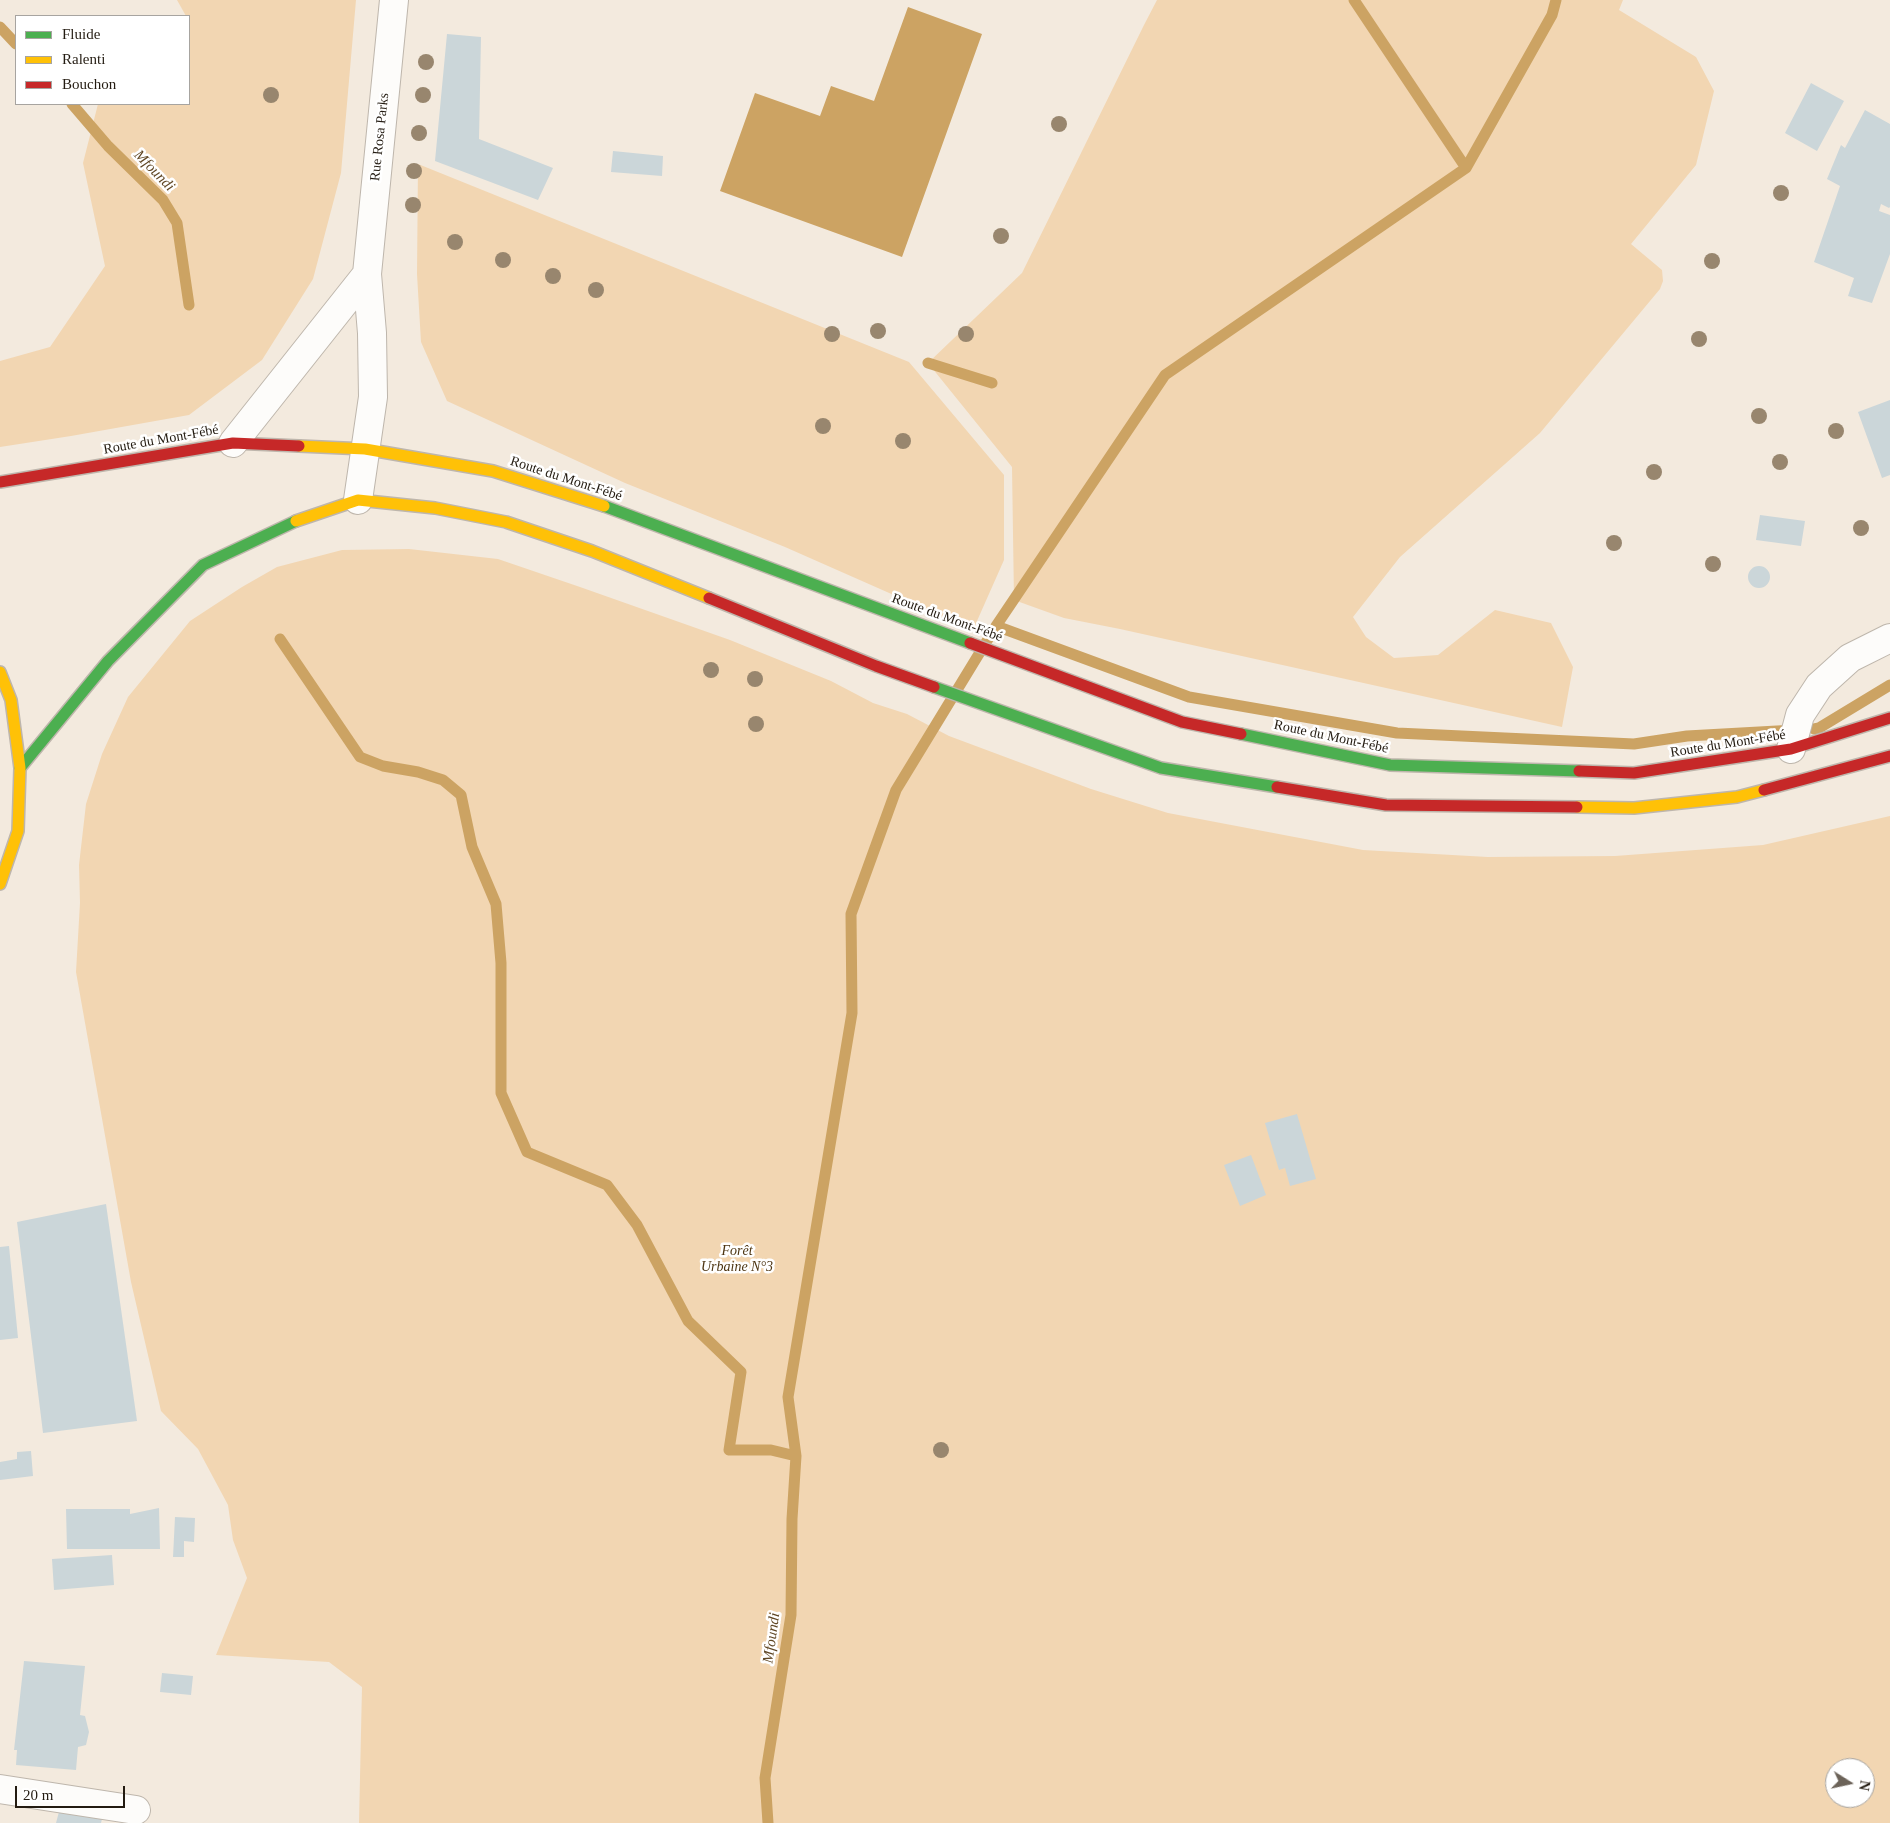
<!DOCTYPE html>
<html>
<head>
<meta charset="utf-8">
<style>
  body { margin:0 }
  #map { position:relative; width:1890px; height:1823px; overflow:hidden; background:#f3eade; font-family:Georgia,serif }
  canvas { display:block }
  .legend { position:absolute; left:15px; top:15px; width:175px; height:90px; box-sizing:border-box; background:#fff; border:1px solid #a7a4a0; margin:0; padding:6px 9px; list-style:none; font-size:15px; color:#231b11 }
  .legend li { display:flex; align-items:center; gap:10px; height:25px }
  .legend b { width:25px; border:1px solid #a7a4a0 }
  .north { position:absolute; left:1825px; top:1758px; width:50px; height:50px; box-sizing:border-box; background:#fff; border:1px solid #a7a4a0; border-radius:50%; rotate:100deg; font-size:14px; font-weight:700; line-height:20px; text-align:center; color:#231b11 }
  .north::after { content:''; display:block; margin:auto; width:18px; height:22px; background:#6c6359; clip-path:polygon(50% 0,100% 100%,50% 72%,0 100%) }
  .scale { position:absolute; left:15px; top:1786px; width:110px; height:22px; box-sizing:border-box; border:2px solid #231b11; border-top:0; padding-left:6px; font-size:15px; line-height:18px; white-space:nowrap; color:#231b11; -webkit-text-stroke:4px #fff; paint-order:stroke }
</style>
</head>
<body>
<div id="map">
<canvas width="1890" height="1823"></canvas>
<ul class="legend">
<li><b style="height:6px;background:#4caf50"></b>Fluide</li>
<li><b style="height:6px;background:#ffc107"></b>Ralenti</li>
<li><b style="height:6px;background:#c62828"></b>Bouchon</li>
</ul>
<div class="north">N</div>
<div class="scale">20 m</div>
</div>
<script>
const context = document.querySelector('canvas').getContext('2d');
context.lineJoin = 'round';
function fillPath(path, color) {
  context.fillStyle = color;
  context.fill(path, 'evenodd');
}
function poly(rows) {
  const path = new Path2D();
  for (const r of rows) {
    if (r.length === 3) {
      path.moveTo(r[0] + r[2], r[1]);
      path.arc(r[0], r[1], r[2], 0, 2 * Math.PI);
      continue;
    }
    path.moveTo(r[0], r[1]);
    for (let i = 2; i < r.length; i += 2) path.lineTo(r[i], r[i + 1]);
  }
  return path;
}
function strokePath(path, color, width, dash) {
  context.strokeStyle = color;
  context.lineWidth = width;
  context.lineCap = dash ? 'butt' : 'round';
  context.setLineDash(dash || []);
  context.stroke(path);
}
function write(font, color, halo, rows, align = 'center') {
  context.font = font + ' Georgia,serif';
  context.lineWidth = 5;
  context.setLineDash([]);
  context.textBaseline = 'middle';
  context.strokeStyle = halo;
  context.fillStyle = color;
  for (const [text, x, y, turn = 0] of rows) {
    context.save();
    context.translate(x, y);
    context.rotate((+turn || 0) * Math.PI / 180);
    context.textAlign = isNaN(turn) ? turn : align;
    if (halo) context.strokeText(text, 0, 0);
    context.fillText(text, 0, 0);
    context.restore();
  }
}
fillPath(poly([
  [177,0,356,0,341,173,313,279,262,360,189,415,71,436,0,447,0,361,50,347,105,266,83,163,98,104,189,104,189,16,186,16],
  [1157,0,1623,0,1619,10,1696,57,1714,91,1696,165,1631,244,1662,270,1663,281,1660,289,1540,433,1400,557,1353,617,1366,637,1394,658,1438,655,1495,610,1551,623,1573,667,1562,727,1120,629,1064,618,1014,600,1012,467,928,363,1022,273,1144,25],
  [418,164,909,362,1004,475,1004,560,973,630,785,547,625,483,447,401,421,342,417,274],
  [409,549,498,559,580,587,730,640,831,681,873,703,907,714,949,736,1091,789,1168,813,1363,850,1488,857,1615,856,1763,845,1890,816,1890,1823,359,1823,362,1687,329,1662,216,1655,247,1578,233,1540,228,1505,198,1449,161,1411,131,1282,76,972,80,903,79,865,86,804,102,754,128,697,190,621,242,587,277,567,342,550],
  [1835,1768,1865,1768,1865,1798,1835,1798]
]), '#f2d6b2');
fillPath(poly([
  [908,7,982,34,902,257,720,191,755,93,820,116,831,86,874,101]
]), '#cca363');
strokePath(poly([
  [1354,0,1466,168],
  [0,27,16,44],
  [72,104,108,146,163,200,177,223,189,305],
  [928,363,992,383],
  [996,626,1189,697,1397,733,1634,744,1687,736,1795,730],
  [280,639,360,757,383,766,418,772,443,780,461,795,472,847,496,904,501,963,501,1093,527,1152,607,1185,637,1225,688,1321,741,1372,729,1450,771,1450,796,1456],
  [1814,729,1819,728,1890,685],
  [768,1823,765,1778,791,1615,792,1519,796,1456,788,1397,852,1013,851,914,896,790,996,626,1165,375,1466,168,1552,15,1556,0]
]), '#cca363', 11);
fillPath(poly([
  [447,34,481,37,479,139,553,168,538,200,435,161],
  [1811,83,1844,101,1817,151,1785,133],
  [1865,110,1890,124,1890,207,1889,208,1881,204,1879,211,1890,215,1890,254,1872,303,1848,296,1854,278,1814,262,1840,186,1827,179,1841,145,1845,148],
  [613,151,663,156,662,176,611,172],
  [1890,400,1890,475,1882,478,1858,412],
  [1760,515,1805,521,1801,546,1756,540],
  [1759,577,11],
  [1297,1114,1316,1179,1290,1186,1285,1168,1279,1170,1265,1123],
  [1251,1155,1266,1195,1240,1206,1224,1165],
  [106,1204,137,1421,43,1433,17,1222],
  [9,1246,18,1338,0,1340,0,1247],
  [31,1451,33,1476,0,1480,0,1462,17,1459,17,1452],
  [159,1508,160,1549,67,1549,66,1509,130,1509,130,1514],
  [175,1517,195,1518,194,1542,184,1541,184,1557,173,1557],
  [112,1555,114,1585,54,1590,52,1559],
  [24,1661,85,1666,80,1715,85,1716,89,1732,86,1745,78,1747,76,1770,16,1765,17,1750,14,1750],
  [162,1673,193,1676,191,1695,160,1692],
  [60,1808,102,1819,101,1823,56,1823]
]), '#cbd6d9');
const street = poly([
  [233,443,367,274],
  [358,500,373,397,372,333,367,274,394,0],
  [1791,749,1800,715,1819,686,1850,658,1890,638],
  [0,1789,136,1810]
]);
const fast = poly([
  [604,506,970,643],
  [934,687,1161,768,1277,787],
  [1241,734,1390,765,1579,771],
  [20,768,108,661,203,565,296,521]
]);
const slow = poly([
  [299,446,365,449,493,471,604,506],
  [296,521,358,500,435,508,506,522,592,551,709,598],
  [0,672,11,700,20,768,18,831,0,884],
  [1577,807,1634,808,1737,797,1764,790]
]);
const jam = poly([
  [0,482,233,443,299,446],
  [709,598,876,666,934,687],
  [970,643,1182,722,1241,734],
  [1579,771,1634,773,1791,749,1890,718],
  [1277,787,1386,805,1577,807],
  [1764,790,1890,756]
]);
strokePath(street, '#beb6ac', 30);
strokePath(fast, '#beb6ac', 14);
strokePath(slow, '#beb6ac', 14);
strokePath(jam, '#beb6ac', 14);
strokePath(street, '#fdfcfa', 28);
strokePath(fast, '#4caf50', 11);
strokePath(slow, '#ffc107', 11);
strokePath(jam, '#c62828', 11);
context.fillStyle = '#98866e';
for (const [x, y] of [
  [426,62],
  [271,95],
  [423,95],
  [1059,124],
  [419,133],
  [414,171],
  [1781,193],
  [413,205],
  [1001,236],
  [455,242],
  [503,260],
  [1712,261],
  [553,276],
  [596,290],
  [878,331],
  [832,334],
  [966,334],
  [1699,339],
  [1759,416],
  [823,426],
  [1836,431],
  [903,441],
  [1780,462],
  [1654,472],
  [1861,528],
  [1614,543],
  [1713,564],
  [711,670],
  [755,679],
  [756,724],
  [941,1450]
]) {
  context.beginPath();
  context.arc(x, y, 8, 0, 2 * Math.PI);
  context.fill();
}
write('14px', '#231b11', '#fff', [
  ["Rue Rosa Parks",380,137,-84],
  ["Route du Mont-Fébé",161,440,-10],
  ["Route du Mont-Fébé",566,479,18],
  ["Route du Mont-Fébé",947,618,20],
  ["Route du Mont-Fébé",1331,737,12],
  ["Route du Mont-Fébé",1728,744,-9]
]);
write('italic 14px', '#4d3512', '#fff', [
  ["Forêt",737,1251],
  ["Urbaine N°3",737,1267]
]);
write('italic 15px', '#604725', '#fff', [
  ["Mfoundi",154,171,46],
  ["Mfoundi",772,1638,-82]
]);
</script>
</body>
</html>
